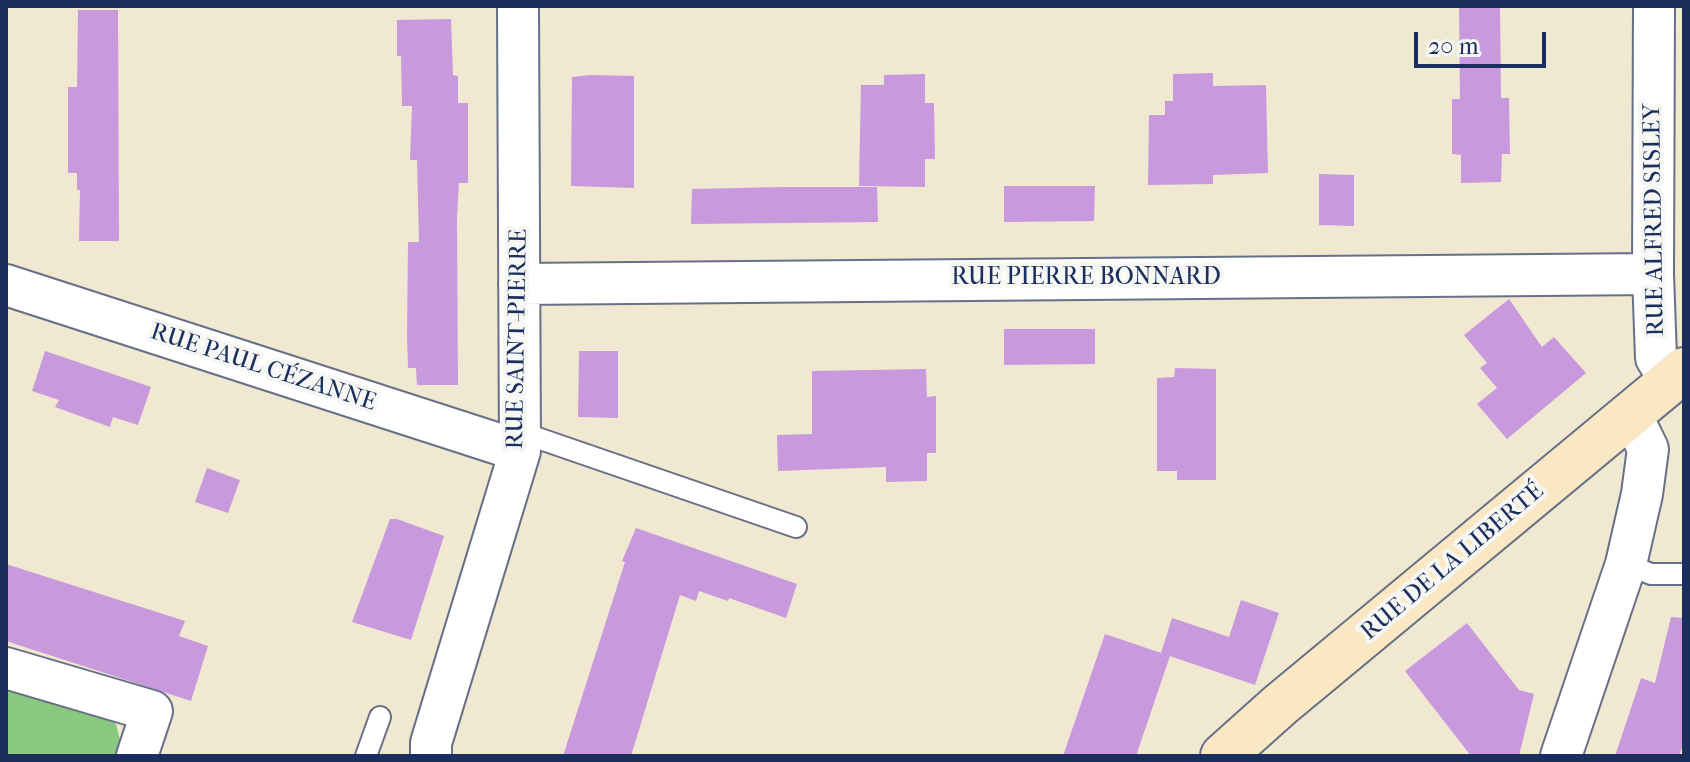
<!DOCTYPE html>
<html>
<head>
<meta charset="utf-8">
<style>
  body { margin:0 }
  #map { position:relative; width:1690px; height:762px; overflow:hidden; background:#f0e8d1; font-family:"IM FELL French Canon",serif }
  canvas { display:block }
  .frame { position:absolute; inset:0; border:8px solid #1b2f5e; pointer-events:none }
  .scale { position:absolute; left:1414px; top:32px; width:132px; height:36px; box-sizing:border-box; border:4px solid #1b2f5e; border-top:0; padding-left:10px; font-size:24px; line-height:28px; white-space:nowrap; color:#1b2f5e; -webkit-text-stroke:6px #f6f6f2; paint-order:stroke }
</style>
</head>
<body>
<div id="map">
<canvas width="1690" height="762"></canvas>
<div class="frame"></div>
<div class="scale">20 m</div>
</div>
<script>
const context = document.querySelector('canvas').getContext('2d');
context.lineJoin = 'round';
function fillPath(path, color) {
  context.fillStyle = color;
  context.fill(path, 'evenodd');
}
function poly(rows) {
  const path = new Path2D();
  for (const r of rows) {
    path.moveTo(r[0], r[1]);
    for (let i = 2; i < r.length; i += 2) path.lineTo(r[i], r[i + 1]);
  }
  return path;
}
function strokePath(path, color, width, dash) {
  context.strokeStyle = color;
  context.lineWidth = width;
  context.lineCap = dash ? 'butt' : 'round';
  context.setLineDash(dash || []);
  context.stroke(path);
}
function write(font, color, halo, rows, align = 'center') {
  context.font = font + ' "IM FELL French Canon",serif';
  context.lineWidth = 8;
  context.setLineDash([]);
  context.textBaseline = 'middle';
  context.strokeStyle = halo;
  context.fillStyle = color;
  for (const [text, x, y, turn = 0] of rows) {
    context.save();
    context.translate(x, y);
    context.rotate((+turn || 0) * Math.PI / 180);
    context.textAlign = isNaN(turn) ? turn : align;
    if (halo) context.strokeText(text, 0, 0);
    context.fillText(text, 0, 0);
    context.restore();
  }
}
fillPath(poly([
  [6,688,100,713,116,724,122,747,118,756,6,756]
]), '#89c87f');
fillPath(poly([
  [1459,6,1500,6,1501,98,1509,98,1510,154,1502,154,1501,182,1461,183,1461,155,1452,154,1452,99,1460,99],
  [78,10,118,10,119,241,79,241,80,190,77,190,77,173,68,173,68,87,77,87],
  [451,19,453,75,458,76,458,103,468,103,468,183,459,183,457,217,458,385,417,385,416,368,408,368,407,337,408,242,419,242,417,160,410,160,412,106,402,106,401,56,397,56,397,20],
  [1213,73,1213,86,1266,85,1268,173,1213,175,1213,184,1148,185,1149,115,1165,115,1165,101,1173,101,1173,74],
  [925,74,925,103,934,103,935,159,925,159,925,187,859,186,861,85,884,85,884,75],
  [591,75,634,76,634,188,571,186,572,77],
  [1319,174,1354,175,1354,226,1319,225],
  [1004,186,1095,186,1094,221,1004,222],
  [782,187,877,187,878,222,691,224,692,189],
  [1509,299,1542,347,1554,337,1586,373,1507,439,1477,404,1497,388,1480,368,1487,363,1464,335],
  [1004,329,1095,329,1095,364,1004,365],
  [45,351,151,387,138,425,113,417,110,427,55,407,59,400,32,391],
  [579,351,618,351,618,418,578,417],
  [1175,368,1216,369,1216,480,1177,480,1177,471,1157,471,1157,378,1174,377],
  [926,369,927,397,936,396,936,453,927,453,927,481,886,482,886,467,778,471,777,435,812,434,812,371],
  [207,468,240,480,228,513,195,502],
  [390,519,397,519,444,536,411,640,352,622],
  [636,528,797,584,786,618,729,598,728,601,699,591,696,601,680,595,631,756,563,756,625,562,622,561],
  [6,564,185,621,179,636,208,646,191,701,6,641],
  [1241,600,1279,613,1255,685,1161,653,1172,618,1229,637],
  [1671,617,1684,618,1684,741,1679,756,1615,756,1641,678,1655,683],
  [1467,623,1519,690,1534,694,1519,756,1471,756,1405,671],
  [1105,634,1170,656,1136,756,1063,756]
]), '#c89add');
const lane = poly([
  [520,432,796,527],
  [1626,564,1651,574,1684,574],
  [366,756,380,717]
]);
const street = poly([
  [1654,6,1653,274,1656,358,1671,381],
  [519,284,1653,274],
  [6,285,520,451],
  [6,668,152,711,137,756],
  [431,756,431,743,520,451,518,6],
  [1561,756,1626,564,1642,494,1648,449,1631,414]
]);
const secondary = poly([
  [1223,756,1280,705,1684,370]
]);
strokePath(lane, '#667086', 24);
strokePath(street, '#667086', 44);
strokePath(secondary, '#667086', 48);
strokePath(lane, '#fff', 20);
strokePath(street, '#fff', 40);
strokePath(secondary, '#fae7c3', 44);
write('24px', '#1b2f5e', '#f6f6f2', [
  ["RUE ALFRED SISLEY",1655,220,-91],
  ["RUE PIERRE BONNARD",1086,278],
  ["RUE SAINT-PIERRE",518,339,-89],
  ["RUE PAUL CÉZANNE",263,368,18],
  ["RUE DE LA LIBERTÉ",1453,562,-40]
]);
</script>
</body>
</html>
